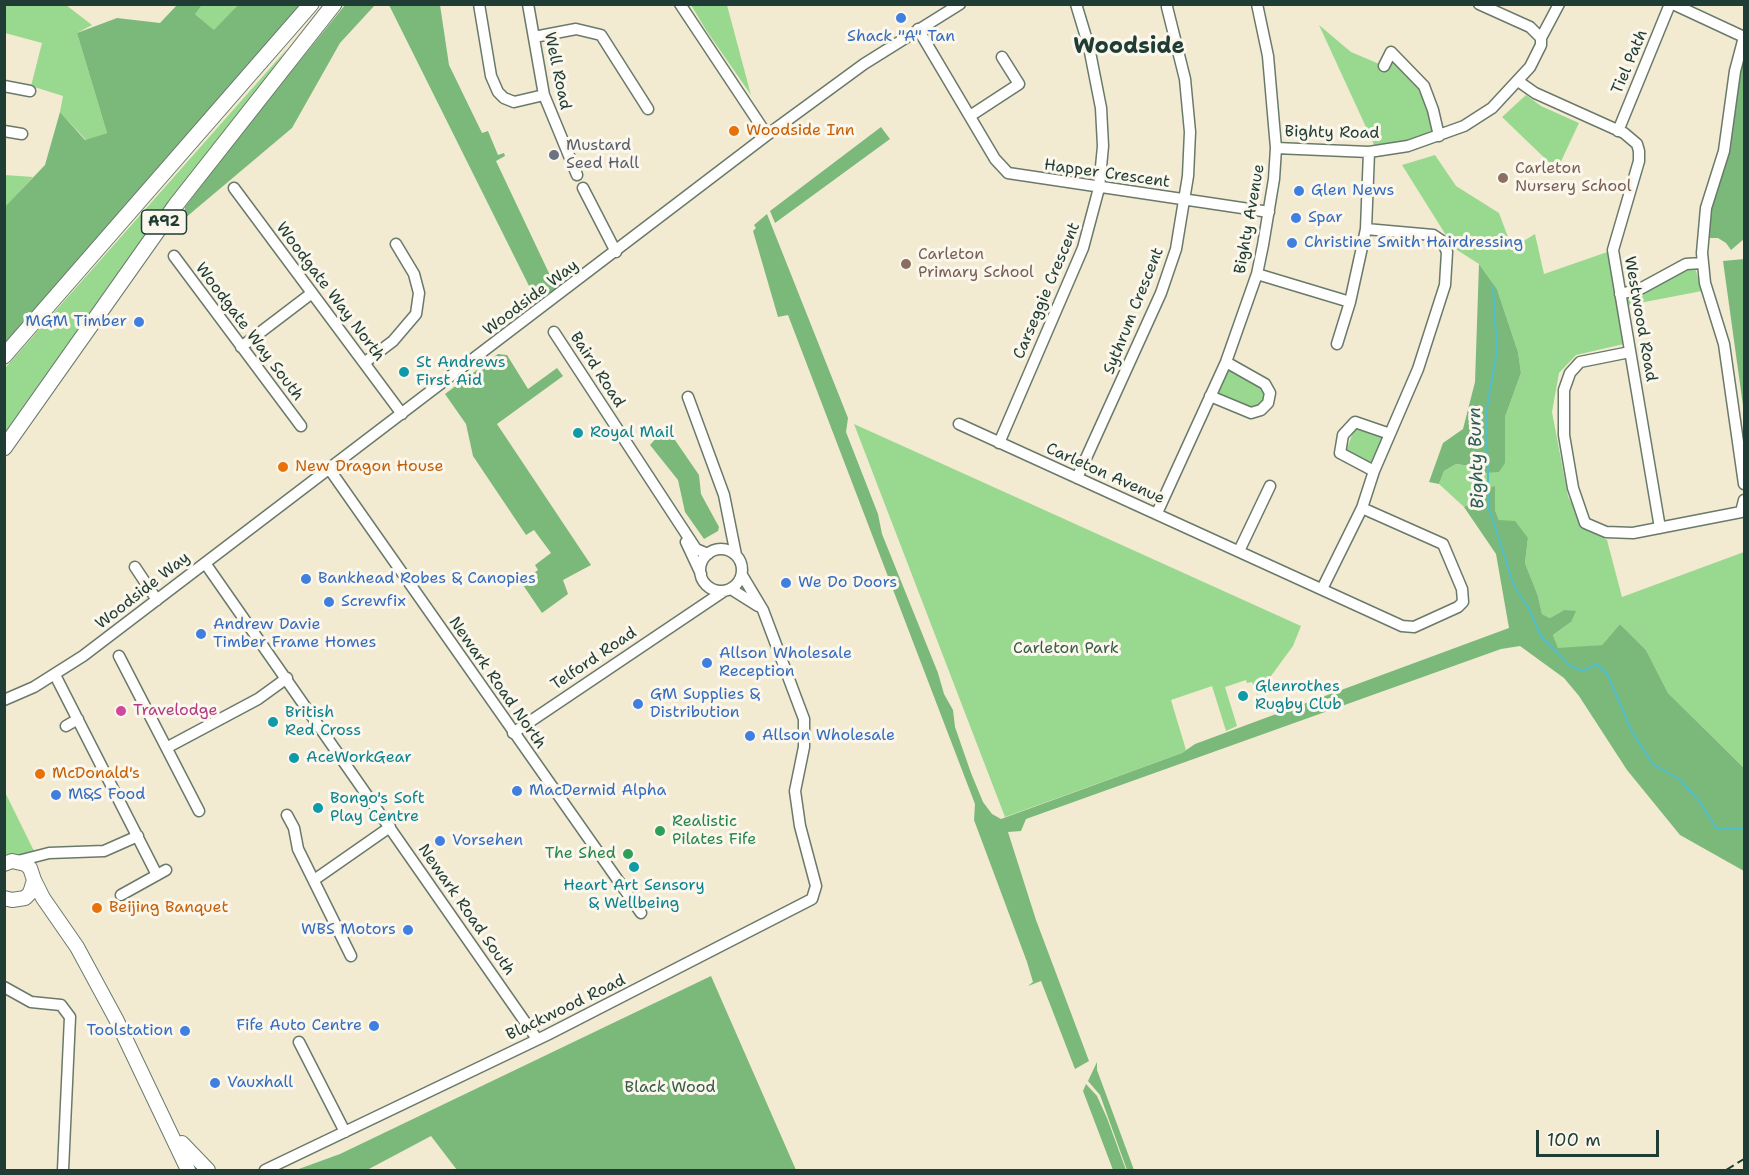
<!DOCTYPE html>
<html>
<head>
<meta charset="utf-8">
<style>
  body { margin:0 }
  #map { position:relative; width:1749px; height:1175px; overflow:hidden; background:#f3ead2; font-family:"Shantell Sans",sans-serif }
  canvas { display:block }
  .frame { position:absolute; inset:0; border:6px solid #1f3d34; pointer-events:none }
  .scale { position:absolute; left:1536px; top:1130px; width:123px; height:27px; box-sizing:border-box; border:3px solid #1f3d34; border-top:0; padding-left:8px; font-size:18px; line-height:21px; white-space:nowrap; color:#1f3d34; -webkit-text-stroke:4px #fbf7ec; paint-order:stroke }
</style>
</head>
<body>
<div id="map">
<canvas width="1749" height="1175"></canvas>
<div class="frame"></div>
<div class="scale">100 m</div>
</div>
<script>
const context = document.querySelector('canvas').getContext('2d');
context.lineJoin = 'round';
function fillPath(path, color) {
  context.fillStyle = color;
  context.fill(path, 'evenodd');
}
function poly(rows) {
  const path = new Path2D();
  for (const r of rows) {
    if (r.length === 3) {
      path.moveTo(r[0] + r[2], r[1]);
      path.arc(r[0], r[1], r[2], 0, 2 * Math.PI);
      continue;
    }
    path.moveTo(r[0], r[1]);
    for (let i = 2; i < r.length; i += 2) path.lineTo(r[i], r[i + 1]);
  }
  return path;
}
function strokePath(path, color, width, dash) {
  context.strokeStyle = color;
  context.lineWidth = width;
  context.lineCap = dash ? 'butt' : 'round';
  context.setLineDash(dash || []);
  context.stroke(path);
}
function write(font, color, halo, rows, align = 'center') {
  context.font = font + ' "Shantell Sans",sans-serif';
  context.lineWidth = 6;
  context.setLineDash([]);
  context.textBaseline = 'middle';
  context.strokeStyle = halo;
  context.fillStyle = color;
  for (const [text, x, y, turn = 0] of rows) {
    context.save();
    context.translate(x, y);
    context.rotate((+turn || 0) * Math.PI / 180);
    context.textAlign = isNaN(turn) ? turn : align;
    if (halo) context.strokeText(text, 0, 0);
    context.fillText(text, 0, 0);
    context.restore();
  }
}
fillPath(poly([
  [4,5,66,5,92,25,77,33,107,133,86,140,60,112,63,96,31,86,42,43,5,33],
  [196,5,238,5,215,31,194,13,200,6],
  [691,5,727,5,751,95,706,30],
  [1319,25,1351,52,1384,66,1391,52,1424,86,1439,136,1377,151],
  [287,49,7,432,5,430,5,368],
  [1526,95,1541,106,1579,123,1557,170,1502,117],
  [1435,155,1456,186,1499,213,1512,248,1535,234,1544,274,1613,250,1624,344,1576,355,1559,373,1552,412,1568,496,1581,523,1607,540,1622,597,1744,552,1744,768,1668,693,1646,650,1620,624,1602,645,1558,649,1553,635,1571,622,1564,610,1550,618,1542,614,1538,596,1525,563,1528,538,1499,520,1495,510,1495,486,1487,487,1477,500,1464,507,1439,484,1444,471,1456,464,1471,466,1483,473,1505,463,1505,417,1521,373,1518,352,1497,289,1479,264,1454,248,1402,165],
  [5,175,33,177,5,208],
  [1695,268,1702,291,1629,305,1627,299,1631,295,1679,271],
  [1229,368,1261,386,1265,394,1264,402,1255,410,1217,396],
  [854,424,1301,626,1293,646,1257,695,1252,682,1247,683,1246,680,1225,687,1237,726,1226,731,1212,686,1171,700,1186,750,1182,753,1005,817],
  [1355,427,1386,437,1373,466,1346,451],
  [4,790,33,849,37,854,23,856,5,854]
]), '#99d98f');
fillPath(poly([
  [177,5,201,6,195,14,214,30,238,5,305,5,5,343,4,208,45,165,60,112,85,140,107,133,77,33,117,18,160,23],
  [345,5,375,5,340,43,292,128,184,219,185,207,243,131],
  [389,5,440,5,449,65,482,133,488,131,498,155,504,153,505,156,496,161,556,288,537,302],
  [1744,37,1744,239,1731,250,1726,243,1718,238,1705,238],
  [881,127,890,139,775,223,770,211],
  [767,214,848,418,846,432,878,514,882,534,938,673,944,694,953,710,955,727,971,773,983,802,992,814,1001,819,1182,753,1195,744,1509,628,1496,554,1464,507,1477,500,1487,487,1495,486,1495,510,1499,520,1515,521,1528,538,1525,563,1538,596,1542,614,1550,618,1564,610,1576,611,1571,622,1553,635,1558,648,1602,645,1620,624,1646,650,1668,693,1744,768,1744,871,1680,835,1627,770,1579,696,1564,678,1520,646,1501,649,1026,819,1021,831,1008,832,1036,920,1089,1061,1075,1069,1041,981,1028,986,1033,982,1027,962,974,820,975,804,788,315,778,317,753,231,756,228,754,225],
  [1744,259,1744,413,1723,261],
  [1479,264,1497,289,1518,352,1521,373,1505,417,1505,463,1499,472,1483,473,1471,466,1456,464,1444,471,1439,484,1429,482,1443,443,1463,429,1475,382],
  [498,354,507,355,528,389,557,368,563,376,497,424,591,565,563,580,568,594,542,613,521,582,538,570,535,565,551,553,534,530,526,535,473,456,466,424,445,394],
  [666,427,699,475,701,494,719,527,718,531,704,539,685,512,678,480,650,445],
  [711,976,796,1170,457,1170,431,1136,367,1170,296,1170,340,1154],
  [1097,1062,1097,1070,1134,1170,1127,1170,1100,1095,1088,1081],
  [1086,1084,1097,1096,1107,1118,1126,1170,1113,1170,1083,1091]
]), '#7ab97a');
strokePath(poly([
  [1493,287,1497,350,1486,414,1489,508,1514,586,1528,607,1541,636,1569,665,1582,671,1597,664,1608,675,1631,730,1653,764,1679,779,1699,801,1717,829,1744,828]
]), '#51becb', 2);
const minor = poly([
  [479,4,491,76,498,92,504,98,514,102,544,95],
  [528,4,544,95,577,175],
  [680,4,767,135],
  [1673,4,1744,37,1735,71,1724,151,1706,208,1702,253,1705,283,1724,344,1744,484],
  [918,29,995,159,1008,173,1269,212],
  [534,37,576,29,601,35,648,109],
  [1541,38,1559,4],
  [1384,66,1391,52,1424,86,1433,110,1439,136],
  [1518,81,1535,93,1624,133,1637,144,1639,151,1639,161,1613,250,1660,528],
  [4,86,30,91],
  [970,116,1019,84,1002,57],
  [4,131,22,134],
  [1618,131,1670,4],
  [1276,148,1369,152,1408,146,1464,126,1492,108,1530,67,1541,45,1541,38,1530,27,1479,4],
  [234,188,402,414],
  [583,188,616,252],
  [174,256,301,426],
  [1257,274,1350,302],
  [1620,294,1640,289,1686,264,1702,263],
  [554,332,696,549,708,554],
  [1337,344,1350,302,1366,229,1369,152],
  [241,347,312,293],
  [1630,352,1580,362,1570,373,1564,390,1564,435,1573,488,1585,523,1606,532,1633,533,1741,512,1744,500],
  [364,363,393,341,416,314,419,293,414,274,396,244],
  [1210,396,1251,413,1261,410,1268,403,1270,393,1265,384,1226,362],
  [688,397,724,495,736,555],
  [959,424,1402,626,1414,627,1458,607,1463,602,1462,589,1443,544,1362,508],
  [999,443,1083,248,1099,188,1103,146,1101,108,1089,47,1076,4],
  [330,470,641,913],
  [1374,471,1340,453,1343,435,1355,422,1390,434],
  [1077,478,1161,293,1176,249,1188,176,1190,132,1185,79,1167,7],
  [1157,513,1226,362,1257,274,1263,245,1274,179,1276,148,1268,56,1257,4],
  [686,542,701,574],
  [721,570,21],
  [1239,551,1270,486],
  [205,563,537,1039],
  [135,567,157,600],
  [731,589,758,606],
  [1322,589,1362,508,1374,471,1418,369,1445,285,1447,252,1442,241,1433,235,1366,229],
  [119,656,199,811],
  [55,675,157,875],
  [4,700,34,687,83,656,767,135,864,64,960,4],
  [66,726,78,719],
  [513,733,724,591],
  [168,747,258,699,287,678],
  [287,815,294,828,298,849,351,956],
  [18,861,49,853,104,851,138,836],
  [314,880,390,827],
  [121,895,166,870],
  [4,987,31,1002,61,1005,70,1017,63,1170],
  [299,1042,345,1132],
  [265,1170,547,1035,812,899,816,886,800,826,795,791,804,747,804,719,763,610,742,575]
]);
const major = poly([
  [4,864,12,861,25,864,30,868,34,880,30,893,25,898,12,900,4,898],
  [34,880,43,898,77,947,116,1019,188,1170],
  [182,1143,208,1170]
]);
const highway = poly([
  [4,356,311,4],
  [4,448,175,206,334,4]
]);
strokePath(minor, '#697a6b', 13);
strokePath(major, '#697a6b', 16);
strokePath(highway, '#697a6b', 17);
strokePath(minor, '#fff', 10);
strokePath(major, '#fff', 14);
strokePath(highway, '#fff', 15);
strokePath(poly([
  [1726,1170,1744,1159]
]), '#1f3d34', 2, [9, 4.5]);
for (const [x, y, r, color] of [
  [901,18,6,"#3f7fe0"],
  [734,131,6,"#e8710a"],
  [554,155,6,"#6b7280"],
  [1503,178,6,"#8d6e63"],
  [1299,191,6,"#3f7fe0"],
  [1296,218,6,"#3f7fe0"],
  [1292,243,6,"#3f7fe0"],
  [906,264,6,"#8d6e63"],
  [139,322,6,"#3f7fe0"],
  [404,372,6,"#0f9aa8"],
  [578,433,6,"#0f9aa8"],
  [283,467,6,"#e8710a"],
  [306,579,6,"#3f7fe0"],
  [786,583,6,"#3f7fe0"],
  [329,602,6,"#3f7fe0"],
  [201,634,6,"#3f7fe0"],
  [707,663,6,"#3f7fe0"],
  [1243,696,6,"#0f9aa8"],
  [638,704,6,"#3f7fe0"],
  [121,711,6,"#d1479c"],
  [273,722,6,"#0f9aa8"],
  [750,736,6,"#3f7fe0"],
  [294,758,6,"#0f9aa8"],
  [40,774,6,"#e8710a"],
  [517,791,6,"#3f7fe0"],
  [56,795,6,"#3f7fe0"],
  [318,808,6,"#0f9aa8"],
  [660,831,6,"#2e9e5b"],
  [440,841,6,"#3f7fe0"],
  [628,854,6,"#2e9e5b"],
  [634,867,6,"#0f9aa8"],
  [97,908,6,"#e8710a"],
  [408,930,6,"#3f7fe0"],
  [374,1026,6,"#3f7fe0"],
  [185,1031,6,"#3f7fe0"],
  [215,1083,6,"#3f7fe0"]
]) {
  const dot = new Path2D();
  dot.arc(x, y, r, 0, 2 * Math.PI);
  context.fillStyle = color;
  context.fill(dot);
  strokePath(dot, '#fbf7ec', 2);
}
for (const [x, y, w] of [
  [164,222,45]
]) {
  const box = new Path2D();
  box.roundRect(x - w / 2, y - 12, w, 24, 4.5);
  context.fillStyle = '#fbf7ec';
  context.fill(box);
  strokePath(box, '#1f3d34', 1.5);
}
write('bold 15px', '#1f3d34', null, [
  ["A92",164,222]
]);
write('16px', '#366cbe', '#fbf7ec', [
  ["Shack \"A\" Tan",901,37,"center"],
  ["Glen News",1311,191],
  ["Spar",1308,218],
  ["Christine Smith Hairdressing",1304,243],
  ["MGM Timber",127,322,"right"],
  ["Bankhead Robes & Canopies",318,579],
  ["We Do Doors",798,583],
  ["Screwfix",341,602],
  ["Andrew Davie",213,625],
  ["Timber Frame Homes",213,643],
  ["Allson Wholesale",719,654],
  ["Reception",719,672],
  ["GM Supplies &",650,695],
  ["Distribution",650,713],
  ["Allson Wholesale",762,736],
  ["MacDermid Alpha",529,791],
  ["M&S Food",68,795],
  ["Vorsehen",452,841],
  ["WBS Motors",396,930,"right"],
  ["Fife Auto Centre",362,1026,"right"],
  ["Toolstation",173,1031,"right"],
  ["Vauxhall",227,1083]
], 'left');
write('16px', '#1f3d34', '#fbf7ec', [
  ["Tiel Path",1630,62,-67],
  ["Well Road",557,71,78],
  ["Bighty Road",1332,133,1],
  ["Happer Crescent",1107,174,8],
  ["Bighty Avenue",1250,219,-80],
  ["Carseggie Crescent",1047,291,-67],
  ["Woodgate Way North",330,292,53],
  ["Woodside Way",531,298,-37],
  ["Sythrum Crescent",1134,311,-68],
  ["Westwood Road",1640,319,80],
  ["Woodgate Way South",249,332,53],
  ["Baird Road",597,370,57],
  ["Carleton Avenue",1105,474,24],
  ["Woodside Way",143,591,-38],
  ["Telford Road",594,659,-34],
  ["Newark Road North",497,683,55],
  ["Newark Road South",466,910,55],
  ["Blackwood Road",566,1008,-26]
]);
write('16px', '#c56008', '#fbf7ec', [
  ["Woodside Inn",746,131],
  ["New Dragon House",295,467],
  ["McDonald's",52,774],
  ["Beijing Banquet",109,908]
], 'left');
write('16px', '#5b616d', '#fbf7ec', [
  ["Mustard",566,146],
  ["Seed Hall",566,164]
], 'left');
write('16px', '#785e54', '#fbf7ec', [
  ["Carleton",1515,169],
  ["Nursery School",1515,187],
  ["Carleton",918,255],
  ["Primary School",918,273]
], 'left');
write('16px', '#0d838f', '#fbf7ec', [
  ["St Andrews",416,363],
  ["First Aid",416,381],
  ["Royal Mail",590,433],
  ["Glenrothes",1255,687],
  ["Rugby Club",1255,705],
  ["British",285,713],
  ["Red Cross",285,731],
  ["AceWorkGear",306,758],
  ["Bongo's Soft",330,799],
  ["Play Centre",330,817],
  ["Heart Art Sensory",634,886,"center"],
  ["& Wellbeing",634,904,"center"]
], 'left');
write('16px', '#375c46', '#fbf7ec', [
  ["Carleton Park",1066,649],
  ["Black Wood",670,1088]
]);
write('16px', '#b23c85', '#fbf7ec', [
  ["Travelodge",133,711]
], 'left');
write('16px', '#27864d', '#fbf7ec', [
  ["Realistic",672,822],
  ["Pilates Fife",672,840],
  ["The Shed",616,854,"right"]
], 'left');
write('italic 18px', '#2c5d5a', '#fbf7ec', [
  ["Bighty Burn",1477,458,-92]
]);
write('bold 22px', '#1f3d34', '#fbf7ec', [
  ["Woodside",1129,47]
]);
</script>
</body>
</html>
